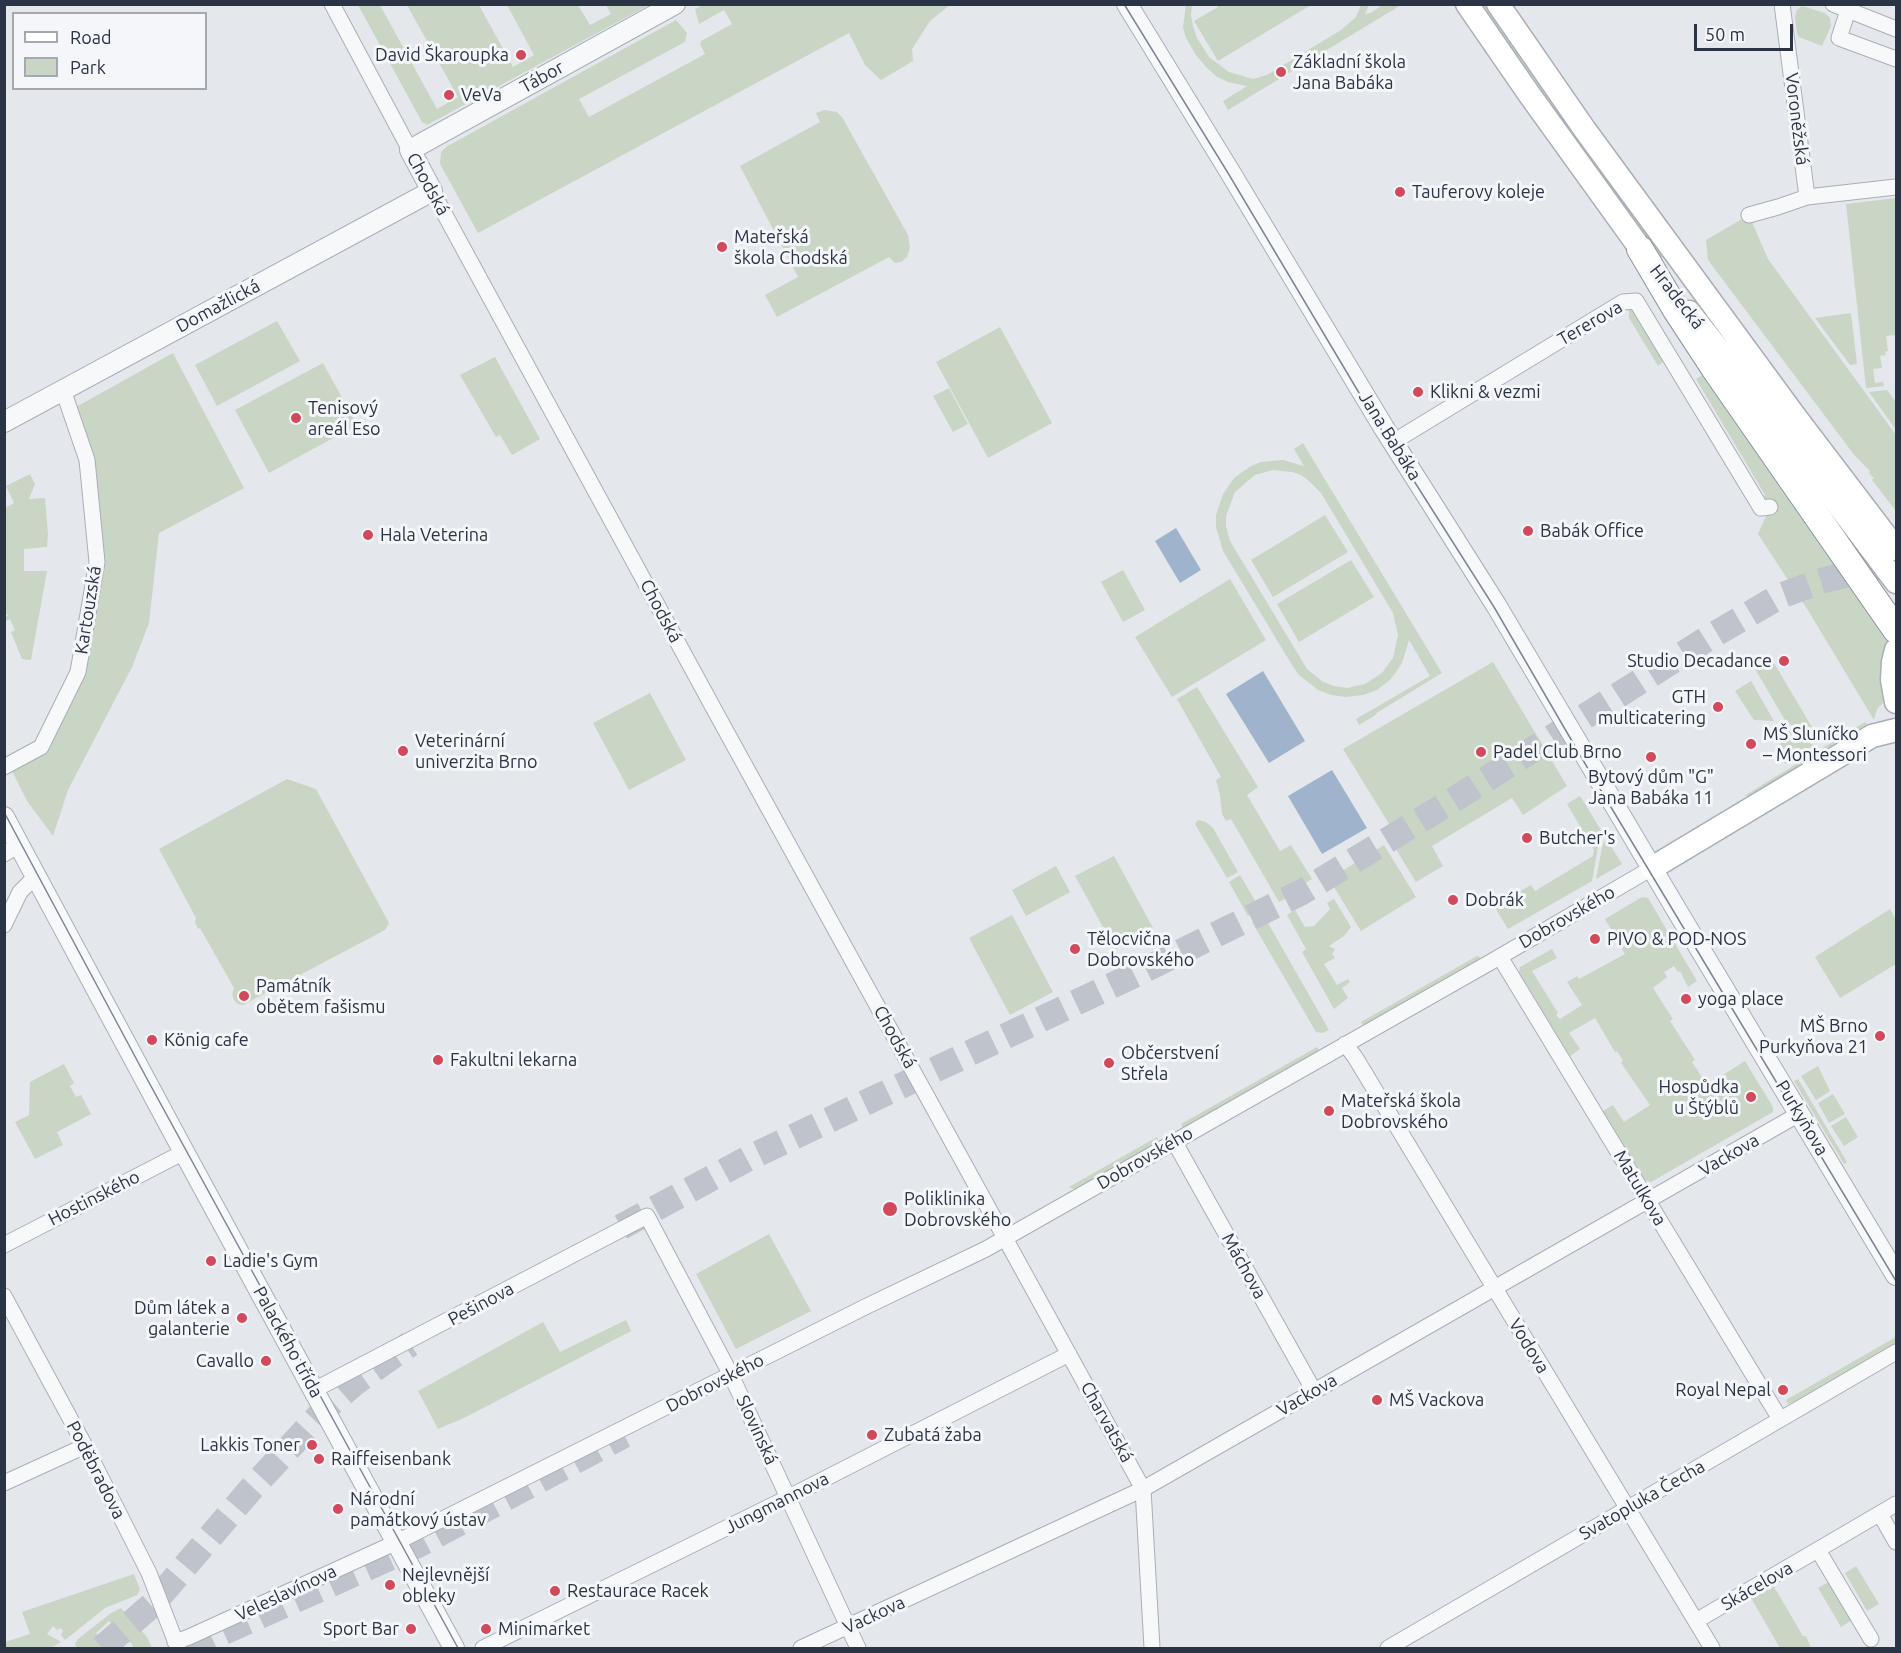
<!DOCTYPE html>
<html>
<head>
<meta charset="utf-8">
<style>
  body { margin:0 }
  #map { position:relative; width:1901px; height:1653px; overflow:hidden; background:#e4e7ec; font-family:Ubuntu,sans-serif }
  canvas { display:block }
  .frame { position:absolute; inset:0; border:6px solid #2b3445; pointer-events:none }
  .legend { position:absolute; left:12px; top:12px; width:195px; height:78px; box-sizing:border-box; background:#f4f6f9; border:2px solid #a4a8b1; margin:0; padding:8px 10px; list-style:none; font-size:18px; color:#2b3445 }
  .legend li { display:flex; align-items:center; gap:12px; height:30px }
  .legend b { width:30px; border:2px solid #a4a8b1 }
  .scale { position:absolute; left:1694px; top:24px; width:99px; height:27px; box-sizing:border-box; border:3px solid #2b3445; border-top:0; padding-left:8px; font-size:18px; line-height:21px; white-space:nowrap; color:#2b3445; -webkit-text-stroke:4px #f4f6f9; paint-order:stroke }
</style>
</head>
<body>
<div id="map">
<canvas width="1901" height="1653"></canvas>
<div class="frame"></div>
<ul class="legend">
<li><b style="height:8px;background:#fff"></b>Road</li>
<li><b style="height:16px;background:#c9d6c5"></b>Park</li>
</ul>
<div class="scale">50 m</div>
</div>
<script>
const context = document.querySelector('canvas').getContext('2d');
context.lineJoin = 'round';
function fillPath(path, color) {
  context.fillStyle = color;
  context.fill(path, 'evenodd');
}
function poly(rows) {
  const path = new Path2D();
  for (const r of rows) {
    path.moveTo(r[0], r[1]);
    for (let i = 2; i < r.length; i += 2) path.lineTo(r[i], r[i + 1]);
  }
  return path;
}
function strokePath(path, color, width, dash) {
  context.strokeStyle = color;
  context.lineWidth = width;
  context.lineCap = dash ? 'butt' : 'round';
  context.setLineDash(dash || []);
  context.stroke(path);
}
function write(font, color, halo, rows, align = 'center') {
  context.font = font + ' Ubuntu,sans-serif';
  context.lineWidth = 6;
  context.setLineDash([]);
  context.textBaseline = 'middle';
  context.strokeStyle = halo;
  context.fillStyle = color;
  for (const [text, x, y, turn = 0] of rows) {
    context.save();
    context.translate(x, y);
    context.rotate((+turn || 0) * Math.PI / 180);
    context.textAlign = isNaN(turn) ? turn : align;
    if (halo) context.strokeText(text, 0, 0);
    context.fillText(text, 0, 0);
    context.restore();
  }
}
fillPath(poly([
  [358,5,380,5,437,109,458,97,407,5,479,5,513,67,534,55,507,5,578,5,590,25,611,14,606,5,649,5,427,125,422,122],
  [703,5,950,5,930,21,912,49,913,61,881,80,865,65,849,33,478,233,440,164,441,152,446,147,676,20,687,33,685,42,579,99,589,117,705,54,700,44,701,41,732,24,724,10,699,24,695,9],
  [1186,5,1192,5,1191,15,1193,26,1197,38,1209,57,1229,72,1253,79,1267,75,1341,30,1356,17,1361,5,1369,5,1365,14,1371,13,1382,5,1401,5,1228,110,1223,101,1247,86,1228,82,1217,77,1206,67,1196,55,1186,38,1183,27],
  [1217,5,1311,5,1218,61,1194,21,1218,7],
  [1478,5,1486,5,1595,157,1668,255,1663,259,1590,161],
  [1802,6,1825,13,1830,18,1831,26,1822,46,1799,37,1797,33,1795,17,1797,10],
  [824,110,837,112,842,117,908,235,910,248,907,257,901,262,895,263,889,257,777,317,765,295,798,277,740,166,820,122,816,113],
  [1896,198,1896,335,1886,336,1888,351,1885,352,1886,355,1880,356,1882,368,1873,369,1875,383,1883,382,1884,386,1866,388,1846,204],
  [1749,215,1768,259,1896,435,1896,511,1872,480,1874,478,1869,473,1870,471,1855,456,1708,260,1706,240],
  [1629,306,1635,311,1664,361,1658,366,1629,318],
  [1851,313,1857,364,1850,365,1815,318],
  [277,321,300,361,217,406,195,365],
  [1000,327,1052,423,988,458,936,362],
  [173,353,244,488,159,533,149,623,132,667,68,790,53,836,27,801,11,769,45,751,85,672,102,564,76,407],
  [495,357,540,439,512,455,500,435,496,437,460,375],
  [323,363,357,425,269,473,235,410],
  [1708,371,1893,638,1885,701,1877,709,1874,720,1809,612,1758,534,1767,514,1763,499,1765,495,1696,379],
  [949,388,968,424,953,432,933,396],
  [1887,390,1896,402,1896,430,1869,392],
  [1303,443,1442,673,1378,712,1374,716,1359,725,1356,719,1430,676,1409,640,1402,663,1396,672,1390,680,1377,690,1363,695,1346,697,1331,695,1318,690,1299,675,1292,665,1223,551,1216,527,1216,515,1223,494,1234,478,1251,466,1261,462,1283,460,1304,466,1294,449],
  [1273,470,1292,472,1301,475,1309,481,1321,493,1393,613,1398,635,1393,658,1382,673,1365,684,1347,688,1334,686,1323,682,1307,669,1230,541,1226,526,1226,516,1235,492,1255,475],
  [30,474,35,484,29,499,45,498,48,534,47,547,24,549,24,571,47,571,31,660,22,659,11,632,15,630,10,619,6,621,4,619,8,615,4,613,5,508,14,503,6,486],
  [1325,515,1348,552,1273,597,1251,560],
  [1351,560,1374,597,1299,642,1277,604],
  [1123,570,1145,610,1123,622,1101,582],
  [1230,579,1266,640,1172,697,1135,637],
  [1771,658,1816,734,1806,733,1786,722,1754,667],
  [1493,662,1567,786,1523,815,1512,798,1432,846,1443,866,1416,882,1391,841,1397,837,1343,749],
  [1751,681,1774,721,1754,720,1735,691],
  [1197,687,1258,787,1247,795,1280,851,1291,845,1312,879,1291,892,1292,895,1279,902,1231,819,1226,821,1222,814,1220,795,1216,780,1221,777,1177,699],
  [650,693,686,760,629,790,593,723],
  [1865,722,1867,724,1752,795,1744,796],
  [1783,728,1815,746,1785,764,1779,753],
  [287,779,316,789,389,923,385,930,243,1005,238,1004,234,1000,232,994,234,988,200,928,198,929,195,922,196,918,159,849],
  [1580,796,1601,830,1592,881,1508,929,1494,906,1531,885,1535,891,1593,856,1594,850,1567,804],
  [1198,820,1206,822,1213,828,1238,872,1227,878,1195,824],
  [1607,840,1622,864,1596,879,1603,843],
  [1384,845,1416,897,1361,931,1329,879],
  [1114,856,1153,928,1115,949,1075,876],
  [1056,866,1070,892,1026,916,1012,890],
  [1240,875,1260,909,1248,916,1229,882],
  [1642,897,1648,898,1697,981,1688,987,1680,971,1678,972,1674,966,1664,972,1667,977,1653,988,1673,1019,1670,1021,1695,1060,1692,1062,1707,1085,1745,1061,1773,1107,1773,1112,1651,1182,1645,1180,1603,1111,1613,1105,1624,1122,1650,1105,1621,1063,1623,1061,1617,1051,1615,1052,1595,1018,1569,1033,1580,1049,1570,1056,1519,972,1520,967,1552,949,1557,958,1532,971,1558,1013,1556,1015,1560,1019,1582,1005,1567,982,1577,976,1579,979,1625,954,1605,919],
  [1334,899,1351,927,1344,936,1329,946,1335,949,1332,954,1335,958,1324,964,1337,985,1348,979,1350,982,1342,988,1348,998,1334,1009,1302,952,1306,949,1287,915,1295,910,1305,927,1314,926,1330,909,1327,903],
  [1890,909,1896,920,1896,964,1840,998,1815,957],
  [1012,915,1053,992,1010,1015,969,938],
  [1264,916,1329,1030,1323,1033,1316,1032,1252,922],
  [1477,956,1480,957,1479,962,1364,1027,1361,1022],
  [1317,1047,1320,1051,1183,1128,1181,1124],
  [64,1064,74,1083,70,1086,76,1097,81,1095,91,1114,57,1132,63,1145,35,1159,15,1122,29,1115,30,1082],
  [1818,1066,1830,1091,1816,1100,1801,1076],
  [1798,1079,1847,1162,1844,1164,1794,1081],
  [1833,1094,1845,1114,1829,1123,1818,1103],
  [1846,1117,1858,1137,1844,1146,1831,1126],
  [1157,1137,1159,1141,1077,1189,1073,1189,1069,1187],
  [769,1234,811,1311,736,1349,696,1274],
  [626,1320,631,1331,466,1417,438,1429,418,1391,543,1322,560,1352],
  [1896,1337,1896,1344,1802,1399,1788,1404,1786,1400],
  [1856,1566,1879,1604,1867,1611,1845,1573],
  [134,1574,140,1590,137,1595,105,1608,65,1640,61,1635,63,1631,61,1628,57,1630,53,1626,47,1634,61,1642,51,1648,5,1648,5,1642,30,1634,22,1612],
  [1830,1581,1852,1620,1841,1627,1818,1588],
  [1773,1585,1803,1636,1806,1636,1811,1648,1780,1648,1751,1598],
  [121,1608,147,1637,152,1648,134,1648,131,1643,109,1621,96,1633,109,1648,77,1648,75,1644,78,1639,111,1613]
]), '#c9d6c5');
fillPath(poly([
  [1176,528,1201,570,1180,583,1155,541],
  [1263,671,1305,741,1269,763,1226,694],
  [1332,770,1367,828,1322,854,1288,796]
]), '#9fb4cc');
strokePath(poly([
  [621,1227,747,1159,1130,977,1302,892,1447,804,1710,637,1780,596,1821,581,1872,568,1896,564],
  [102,1648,152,1605,251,1489,328,1406,356,1382,410,1344],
  [188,1648,416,1546,624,1435]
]), '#bfc3cb', 26, [26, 13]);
const minor = poly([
  [332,4,410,150],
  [1782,4,1807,197],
  [1833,4,1896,29],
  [1850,4,1839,38,1896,59],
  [432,191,715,711,1143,1489,1152,1648],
  [1749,215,1778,207,1807,197,1896,187],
  [1393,442,1623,302,1636,301,1761,508,1770,507],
  [4,767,41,747,78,672,97,562,87,460,63,390],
  [4,854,19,845],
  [4,925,20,892,36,876],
  [1500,957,1780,1419],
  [1345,1044,1355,1057,1712,1648],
  [1174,1141,1314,1391],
  [4,1245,184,1152],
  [4,1296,85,1446,149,1573,178,1648],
  [314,1390,647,1216,731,1375,858,1648],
  [4,1483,85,1446],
  [1880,1514,1896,1542],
  [1818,1550,1871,1639],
  [1696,1621,1896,1504],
  [175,1642,189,1637,397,1542,867,1306,986,1249,1489,963,1652,868],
  [483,1648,789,1497,1069,1354],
  [801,1648,1143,1489,1799,1114],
  [1388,1648,1896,1352]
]);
const tertiary = poly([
  [1127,4,1230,172,1384,428,1496,605,1679,914,1896,1275],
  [4,422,432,191,410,150,675,4],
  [4,817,184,1152,454,1648]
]);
const secondary = poly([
  [1467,4,1529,94,1650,262],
  [1498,4,1585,130,1794,415,1896,549],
  [1689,312,1765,408,1896,582],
  [1896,650,1893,662,1892,680,1896,702],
  [1652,868,1872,736,1896,730]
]);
const trunk = poly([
  [1640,249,1676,310,1714,368,1896,630]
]);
strokePath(minor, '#a9aeb7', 17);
strokePath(tertiary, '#a9aeb7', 22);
strokePath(secondary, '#a9aeb7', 25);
strokePath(trunk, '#8b94a3', 28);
strokePath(minor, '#f7f8fa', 15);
strokePath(tertiary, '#f7f8fa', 20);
strokePath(secondary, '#fff', 22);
strokePath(trunk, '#fff', 26);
strokePath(poly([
  [1124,4,1228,173,1374,418,1494,607,1594,779,1896,1281],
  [4,812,146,1077,458,1648]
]), '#7d8696', 1.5);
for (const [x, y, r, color] of [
  [521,55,6,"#d1495b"],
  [1281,72,6,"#d1495b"],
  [449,95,6,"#d1495b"],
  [1400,192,6,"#d1495b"],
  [722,247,6,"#d1495b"],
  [1418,392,6,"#d1495b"],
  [296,418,6,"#d1495b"],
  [1528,531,6,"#d1495b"],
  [368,535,6,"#d1495b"],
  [1784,661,6,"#d1495b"],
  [1718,707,6,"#d1495b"],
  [1751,744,6,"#d1495b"],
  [403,751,6,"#d1495b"],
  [1481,752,6,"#d1495b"],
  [1651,757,6,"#d1495b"],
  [1527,838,6,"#d1495b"],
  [1453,900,6,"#d1495b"],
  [1595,939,6,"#d1495b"],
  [1075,949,6,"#d1495b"],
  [244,996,6,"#d1495b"],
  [1686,999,6,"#d1495b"],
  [1880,1036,6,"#d1495b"],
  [152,1040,6,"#d1495b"],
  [438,1060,6,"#d1495b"],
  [1109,1063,6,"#d1495b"],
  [1751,1097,6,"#d1495b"],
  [1329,1111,6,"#d1495b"],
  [890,1209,8,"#d1495b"],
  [211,1261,6,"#d1495b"],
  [242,1318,6,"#d1495b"],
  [266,1361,6,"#d1495b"],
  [1783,1390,6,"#d1495b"],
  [1377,1400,6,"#d1495b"],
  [872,1435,6,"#d1495b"],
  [312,1445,6,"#d1495b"],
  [319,1459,6,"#d1495b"],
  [338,1509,6,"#d1495b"],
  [390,1585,6,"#d1495b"],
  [555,1591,6,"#d1495b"],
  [411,1629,6,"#d1495b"],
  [486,1629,6,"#d1495b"]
]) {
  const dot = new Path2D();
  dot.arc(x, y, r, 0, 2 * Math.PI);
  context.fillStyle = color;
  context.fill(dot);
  strokePath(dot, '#f4f6f9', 2);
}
write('18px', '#2b3445', '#f4f6f9', [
  ["David Škaroupka",509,55,"right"],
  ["Základní škola",1293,62],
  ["Jana Babáka",1293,83],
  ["VeVa",461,95],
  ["Tauferovy koleje",1412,192],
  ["Mateřská",734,237],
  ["škola Chodská",734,258],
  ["Klikni & vezmi",1430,392],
  ["Tenisový",308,408],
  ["areál Eso",308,429],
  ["Babák Office",1540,531],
  ["Hala Veterina",380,535],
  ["Studio Decadance",1772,661,"right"],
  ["GTH",1706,697,"right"],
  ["multicatering",1706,718,"right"],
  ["MŠ Sluníčko",1763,734],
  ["– Montessori",1763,755],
  ["Veterinární",415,741],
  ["univerzita Brno",415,762],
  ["Padel Club Brno",1493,752],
  ["Bytový dům \"G\"",1651,777,"center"],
  ["Jana Babáka 11",1651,798,"center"],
  ["Butcher's",1539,838],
  ["Dobrák",1465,900],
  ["Tělocvična",1087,939],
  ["Dobrovského",1087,960],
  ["PIVO & POD-NOS",1607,939],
  ["Památník",256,986],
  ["obětem fašismu",256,1007],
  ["yoga place",1698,999],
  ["MŠ Brno",1868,1026,"right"],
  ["Purkyňova 21",1868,1047,"right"],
  ["König cafe",164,1040],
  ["Občerstvení",1121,1053],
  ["Střela",1121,1074],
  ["Fakultni lekarna",450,1060],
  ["Hospůdka",1739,1087,"right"],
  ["u Štýblů",1739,1108,"right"],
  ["Mateřská škola",1341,1101],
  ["Dobrovského",1341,1122],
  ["Poliklinika",904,1199],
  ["Dobrovského",904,1220],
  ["Ladie's Gym",223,1261],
  ["Dům látek a",230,1308,"right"],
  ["galanterie",230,1329,"right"],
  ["Cavallo",254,1361,"right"],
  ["Royal Nepal",1771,1390,"right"],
  ["MŠ Vackova",1389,1400],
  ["Zubatá žaba",884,1435],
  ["Lakkis Toner",300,1445,"right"],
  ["Raiffeisenbank",331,1459],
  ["Národní",350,1499],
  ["památkový ústav",350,1520],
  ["Nejlevnější",402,1575],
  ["obleky",402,1596],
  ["Restaurace Racek",567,1591],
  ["Sport Bar",399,1629,"right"],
  ["Minimarket",498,1629]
], 'left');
write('18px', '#2b3445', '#f4f6f9', [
  ["Tábor",542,77,-29],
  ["Voroněžská",1797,119,83],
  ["Chodská",428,184,61],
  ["Hradecká",1677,297,52],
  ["Domažlická",218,306,-28],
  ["Tererova",1590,323,-30],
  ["Jana Babáka",1390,436,58],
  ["Kartouzská",88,610,-81],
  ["Chodská",661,611,62],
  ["Dobrovského",1567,917,-30],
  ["Chodská",895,1037,61],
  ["Purkyňova",1802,1118,59],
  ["Vackova",1729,1155,-30],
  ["Dobrovského",1145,1158,-30],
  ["Matulkova",1640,1188,59],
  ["Hostinského",94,1198,-27],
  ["Máchova",1244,1266,61],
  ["Pešinova",481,1304,-28],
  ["Palackého třída",288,1342,61],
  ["Vodova",1529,1346,59],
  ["Dobrovského",715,1383,-27],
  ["Vackova",1307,1395,-30],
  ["Charvatská",1107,1422,61],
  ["Slovinská",757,1430,65],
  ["Poděbradova",96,1470,63],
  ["Svatopluka Čecha",1642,1500,-30],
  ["Jungmannova",777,1503,-27],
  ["Skácelova",1757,1586,-30],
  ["Veleslavínova",286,1593,-25],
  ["Vackova",874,1615,-25]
]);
</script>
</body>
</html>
